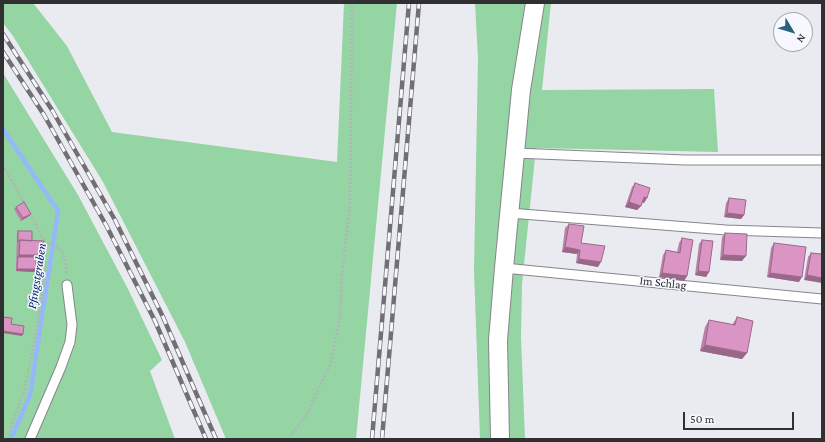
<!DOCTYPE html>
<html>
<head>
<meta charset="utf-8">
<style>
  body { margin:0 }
  #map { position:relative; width:825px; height:442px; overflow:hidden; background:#eaebf1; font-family:"Crimson Pro",serif }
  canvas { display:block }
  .frame { position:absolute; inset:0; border:4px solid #303033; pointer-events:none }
  .north { position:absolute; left:773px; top:12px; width:40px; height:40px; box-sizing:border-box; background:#f7f8ff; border:1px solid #a7a8ad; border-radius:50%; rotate:128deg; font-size:11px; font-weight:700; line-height:16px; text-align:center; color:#303033 }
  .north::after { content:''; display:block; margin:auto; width:14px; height:18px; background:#2b607c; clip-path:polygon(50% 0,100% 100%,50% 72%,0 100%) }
  .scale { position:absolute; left:683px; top:412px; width:111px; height:18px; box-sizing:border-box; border:2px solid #303033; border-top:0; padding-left:5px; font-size:12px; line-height:14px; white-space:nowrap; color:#303033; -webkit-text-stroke:3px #f7f8ff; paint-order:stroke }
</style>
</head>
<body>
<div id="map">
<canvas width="825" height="442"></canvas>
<div class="frame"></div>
<div class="north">N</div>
<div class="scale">50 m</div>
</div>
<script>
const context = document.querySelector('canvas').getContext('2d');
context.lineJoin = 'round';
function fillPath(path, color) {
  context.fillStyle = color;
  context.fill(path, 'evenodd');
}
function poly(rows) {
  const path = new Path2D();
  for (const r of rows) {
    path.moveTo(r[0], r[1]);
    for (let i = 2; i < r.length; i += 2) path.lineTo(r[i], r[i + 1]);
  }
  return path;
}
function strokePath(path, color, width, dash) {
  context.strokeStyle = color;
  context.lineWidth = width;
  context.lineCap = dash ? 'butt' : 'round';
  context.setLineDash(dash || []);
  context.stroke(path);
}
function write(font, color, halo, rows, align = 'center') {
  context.font = font + ' "Crimson Pro",serif';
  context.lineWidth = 3;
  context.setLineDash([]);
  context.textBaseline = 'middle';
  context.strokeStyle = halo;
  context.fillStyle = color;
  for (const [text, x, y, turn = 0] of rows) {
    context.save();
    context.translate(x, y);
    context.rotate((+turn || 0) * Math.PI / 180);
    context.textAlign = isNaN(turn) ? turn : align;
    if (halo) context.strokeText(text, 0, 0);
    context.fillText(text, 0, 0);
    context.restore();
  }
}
fillPath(poly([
  [3,3,33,3,67,46,112,132,337,162,344,3,397,3,356,439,226,439,185,342,103,182,13,36,3,23],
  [475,3,551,3,542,90,714,89,718,152,536,148,522,284,521,337,525,439,480,439,474,270,478,58],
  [3,73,78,195,128,289,162,360,150,371,175,439,3,439]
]), '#94d5a3');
strokePath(poly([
  [3,129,58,211,30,395,11,439]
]), '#94b8fa', 4.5);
const lane = poly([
  [515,153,685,160,822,160],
  [509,213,726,230,822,233],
  [504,268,822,299],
  [30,439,61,367,70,342,72,325,67,285]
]);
const street = poly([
  [500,439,498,340,504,268,521,90,535,3]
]);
strokePath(lane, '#85868c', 11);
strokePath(street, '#85868c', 20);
strokePath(poly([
  [3,165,27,208],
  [30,213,45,242,58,248,62,252,65,260,67,275],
  [7,439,25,388,37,328,45,275,45,242],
  [288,439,307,414,331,362,340,316,342,273,350,204,352,3]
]), '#b2b2b8', 2.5, [2, 2]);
strokePath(lane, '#fff', 9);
strokePath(street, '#fff', 18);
const rail = poly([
  [3,34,52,110,115,220,163,317,216,439],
  [3,52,44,115,106,225,155,321,206,439],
  [372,439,409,3],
  [382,439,419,3]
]);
strokePath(rail, '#707074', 4.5);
strokePath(rail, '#f7f8ff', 3, [9]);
fillPath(poly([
  [635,183,647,198,644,203,642,202,641,206,637,210,625,207,632,187],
  [729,198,744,215,741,219,724,217,726,203],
  [16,207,29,216,21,221,14,209],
  [569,224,581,243,598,267,576,263,577,254,562,252,565,228],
  [18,231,32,241,44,255,41,260,36,260,36,269,34,272,16,271,17,233],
  [725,233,742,261,720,260,722,237],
  [682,238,687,276,684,281,659,277,663,255,666,250,677,252,679,243],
  [702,240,709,272,706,277,695,275,699,244],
  [774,243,799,282,767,277,771,248],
  [811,253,822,254,804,280,808,257],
  [737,317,747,353,742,359,700,351,705,327,709,320,732,325]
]), '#bc80a9');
fillPath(poly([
  [644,197,647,198,644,203,641,202],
  [629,202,641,206,637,210,625,207],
  [727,213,744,215,741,219,724,217],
  [31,214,29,216,21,221,23,218],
  [565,247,580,250,577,254,562,252],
  [19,255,44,255,41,260,18,259,18,257],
  [723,255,746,256,742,261,720,260],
  [579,259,601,262,598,267,576,263],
  [17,269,36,269,34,272,16,271],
  [698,271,709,272,706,277,695,275],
  [662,273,687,276,684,281,659,277],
  [770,273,802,277,799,282,767,277],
  [807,275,822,278,822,283,804,280],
  [3,331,23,334,22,336,3,333],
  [705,345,747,353,742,359,700,351]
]), '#996889');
const building = poly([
  [635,183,650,188,647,198,644,197,641,206,629,202,635,183],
  [729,198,746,200,744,215,727,213,729,198],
  [24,202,31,214,23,218,16,207,24,202],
  [569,224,584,226,581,243,605,246,601,262,579,259,580,250,565,247,569,224],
  [18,231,32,231,32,241,20,240,18,242,18,231],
  [725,233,747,234,746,256,723,255,725,233],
  [682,238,693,240,687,276,662,273,666,250,680,253,682,238],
  [20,240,44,241,44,255,19,255,20,240],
  [702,240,713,241,709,272,698,271,702,240],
  [774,243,806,247,802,277,770,273,774,243],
  [811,253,822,254,822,278,807,275,811,253],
  [18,257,36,257,36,269,17,269,18,257],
  [3,317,12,318,11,324,24,326,23,334,3,331,3,317],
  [737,317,753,321,747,353,705,345,709,320,735,325,737,317]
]);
fillPath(building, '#db95c4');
strokePath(building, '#996889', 1);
write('12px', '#303033', '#f7f8ff', [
  ["Im Schlag",663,283,6]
]);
write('italic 13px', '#03256e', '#f7f8ff', [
  ["Pfingstgraben",37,276,-81]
]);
</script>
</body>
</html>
